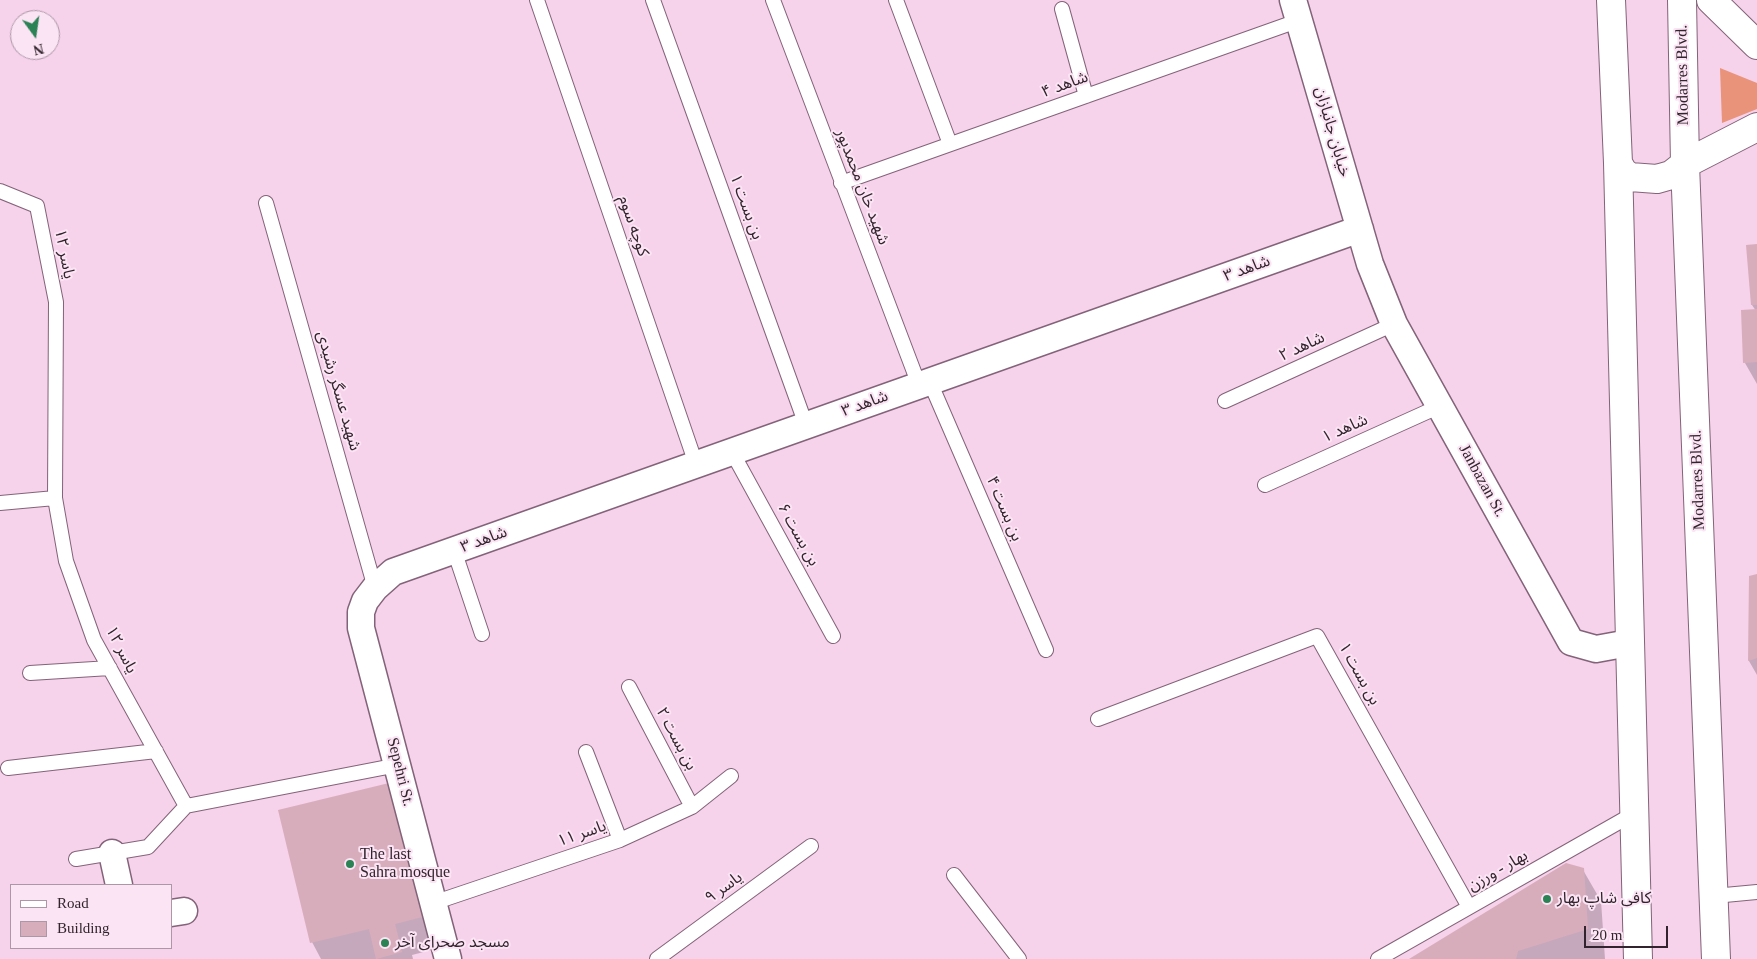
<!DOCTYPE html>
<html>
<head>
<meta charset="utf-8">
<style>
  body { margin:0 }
  #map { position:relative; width:1757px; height:959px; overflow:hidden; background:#f7d2eb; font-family:"Times New Roman",serif }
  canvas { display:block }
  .legend { position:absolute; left:10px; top:884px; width:162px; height:65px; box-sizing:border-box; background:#fbe4f4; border:1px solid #ab97a5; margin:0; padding:6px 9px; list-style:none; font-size:15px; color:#32242e }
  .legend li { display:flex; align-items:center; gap:10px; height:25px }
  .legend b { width:25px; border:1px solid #ab97a5 }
  .north { position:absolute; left:10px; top:10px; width:50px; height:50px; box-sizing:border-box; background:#fbe4f4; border:1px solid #ab97a5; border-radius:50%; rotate:166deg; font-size:14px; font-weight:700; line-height:20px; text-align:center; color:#32242e }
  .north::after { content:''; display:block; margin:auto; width:18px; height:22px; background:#2b8255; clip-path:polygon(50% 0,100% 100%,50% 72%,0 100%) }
  .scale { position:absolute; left:1584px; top:926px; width:84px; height:22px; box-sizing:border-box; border:2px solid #32242e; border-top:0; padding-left:6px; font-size:15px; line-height:18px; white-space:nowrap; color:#32242e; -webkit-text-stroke:4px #fbe4f4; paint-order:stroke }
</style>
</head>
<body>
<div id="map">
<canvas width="1757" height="959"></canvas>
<ul class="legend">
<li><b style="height:6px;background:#fff"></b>Road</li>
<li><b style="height:14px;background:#d8adbb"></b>Building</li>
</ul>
<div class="north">N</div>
<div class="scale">20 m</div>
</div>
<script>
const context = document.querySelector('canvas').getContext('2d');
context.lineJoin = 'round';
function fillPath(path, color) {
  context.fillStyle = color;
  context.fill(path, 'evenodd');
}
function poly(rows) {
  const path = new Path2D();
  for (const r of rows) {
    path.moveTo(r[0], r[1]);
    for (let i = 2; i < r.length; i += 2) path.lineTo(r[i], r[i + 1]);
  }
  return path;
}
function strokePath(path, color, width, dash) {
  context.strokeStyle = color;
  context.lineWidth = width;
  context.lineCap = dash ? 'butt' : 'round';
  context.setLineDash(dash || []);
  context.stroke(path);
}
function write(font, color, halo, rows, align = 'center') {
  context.font = font + ' "Times New Roman","Noto Sans Arabic",serif';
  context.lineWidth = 4;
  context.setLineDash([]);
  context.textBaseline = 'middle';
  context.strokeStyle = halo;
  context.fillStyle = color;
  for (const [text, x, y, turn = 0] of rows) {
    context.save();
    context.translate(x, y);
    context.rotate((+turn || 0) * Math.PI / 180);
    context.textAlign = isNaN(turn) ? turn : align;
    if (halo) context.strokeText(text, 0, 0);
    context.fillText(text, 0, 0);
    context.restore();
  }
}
fillPath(poly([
  [1720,68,1757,83,1757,109,1722,123]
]), '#e9937a');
fillPath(poly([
  [1757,245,1757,384,1745,363,1756,311,1752,305],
  [1757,575,1757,675,1749,661,1750,577],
  [406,815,439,948,412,955,413,959,321,959,312,942],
  [1583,870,1601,901,1605,959,1411,959]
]), '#0003');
fillPath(poly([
  [1757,244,1757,305,1751,305,1746,245],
  [1757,309,1757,362,1743,363,1741,310],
  [1757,574,1757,658,1748,661,1749,576],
  [389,783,422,917,395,924,402,952,376,959,369,929,310,943,278,810],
  [1566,863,1584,868,1588,929,1518,951,1516,959,1409,959]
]), '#d8adbb');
const service = poly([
  [537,0,696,464],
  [653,0,806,425],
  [773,0,919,385],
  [896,0,950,144],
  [1062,9,1086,96],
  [841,183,1300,20],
  [0,191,37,206,56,302,55,498,66,561,94,640,186,806,398,765],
  [266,203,375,588],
  [930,382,1046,650],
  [1225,401,1394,324],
  [732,452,833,636],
  [1265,485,1440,406],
  [0,503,55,498],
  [454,550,482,634],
  [30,673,110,668],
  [629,687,692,807],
  [1098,719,1317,636,1469,907],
  [586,752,620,840],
  [8,768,156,751],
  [76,859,148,847,186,806],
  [954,875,1019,959],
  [1714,896,1757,892],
  [433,903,620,840,692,807,731,776],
  [657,959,811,846],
  [1378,959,1635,813]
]);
const minor = poly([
  [1293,0,1370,264,1394,324,1571,642,1596,649,1629,643],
  [112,853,119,885],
  [171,913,184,911],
  [448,959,361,628,361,612,365,601,375,588,393,572,1360,229]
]);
const secondary = poly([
  [1611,0,1618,163,1638,959],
  [1682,0,1685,164,1716,959],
  [1711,0,1757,45],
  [1618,163,1623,172,1630,177,1657,179,1671,175,1685,164,1757,127]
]);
strokePath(service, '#836379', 16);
strokePath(minor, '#836379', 29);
strokePath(secondary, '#836379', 30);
strokePath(service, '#fff', 14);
strokePath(minor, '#fff', 26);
strokePath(secondary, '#fff', 28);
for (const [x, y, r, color] of [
  [350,864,5,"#2b8255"],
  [1547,899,5,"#2b8255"],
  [385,943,5,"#2b8255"]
]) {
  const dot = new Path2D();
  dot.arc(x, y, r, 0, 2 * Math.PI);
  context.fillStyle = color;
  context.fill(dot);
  strokePath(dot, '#fbe4f4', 2);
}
write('16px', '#32242e', '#fbe4f4', [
  ["Modarres Blvd.",1683,75,-91],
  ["شاهد ۴",1065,85,-20],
  ["خیابان جانبازان",1332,132,74],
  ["شهید خان محمدپور",862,187,69],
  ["بن بست ۱",746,207,70],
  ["کوچه سوم",633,226,71],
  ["یاسر ۱۲",64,254,79],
  ["شاهد ۳",1247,269,-20],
  ["شاهد ۲",1302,347,-25],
  ["شهید عسگر رشیدی",338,391,74],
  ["شاهد ۳",865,404,-20],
  ["شاهد ۱",1345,429,-24],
  ["Modarres Blvd.",1698,480,-92],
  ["Janbazan St.",1482,481,61],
  ["بن بست ۴",1004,509,67],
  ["بن بست ۶",798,535,61],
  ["شاهد ۳",484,540,-20],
  ["یاسر ۱۲",121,650,63],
  ["بن بست ۱",1359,674,61],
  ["بن بست ۲",676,739,62],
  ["Sepehri St.",400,772,76],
  ["یاسر ۱۱",582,834,-19],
  ["بهار - ورزن",1498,871,-30],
  ["یاسر ۹",724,888,-36]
]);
write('16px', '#32242e', '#fbe4f4', [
  ["The last",360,855],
  ["Sahra mosque",360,873],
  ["کافی شاپ بهار",1557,899],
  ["مسجد صحرای آخر",395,943]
], 'left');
</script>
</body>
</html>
